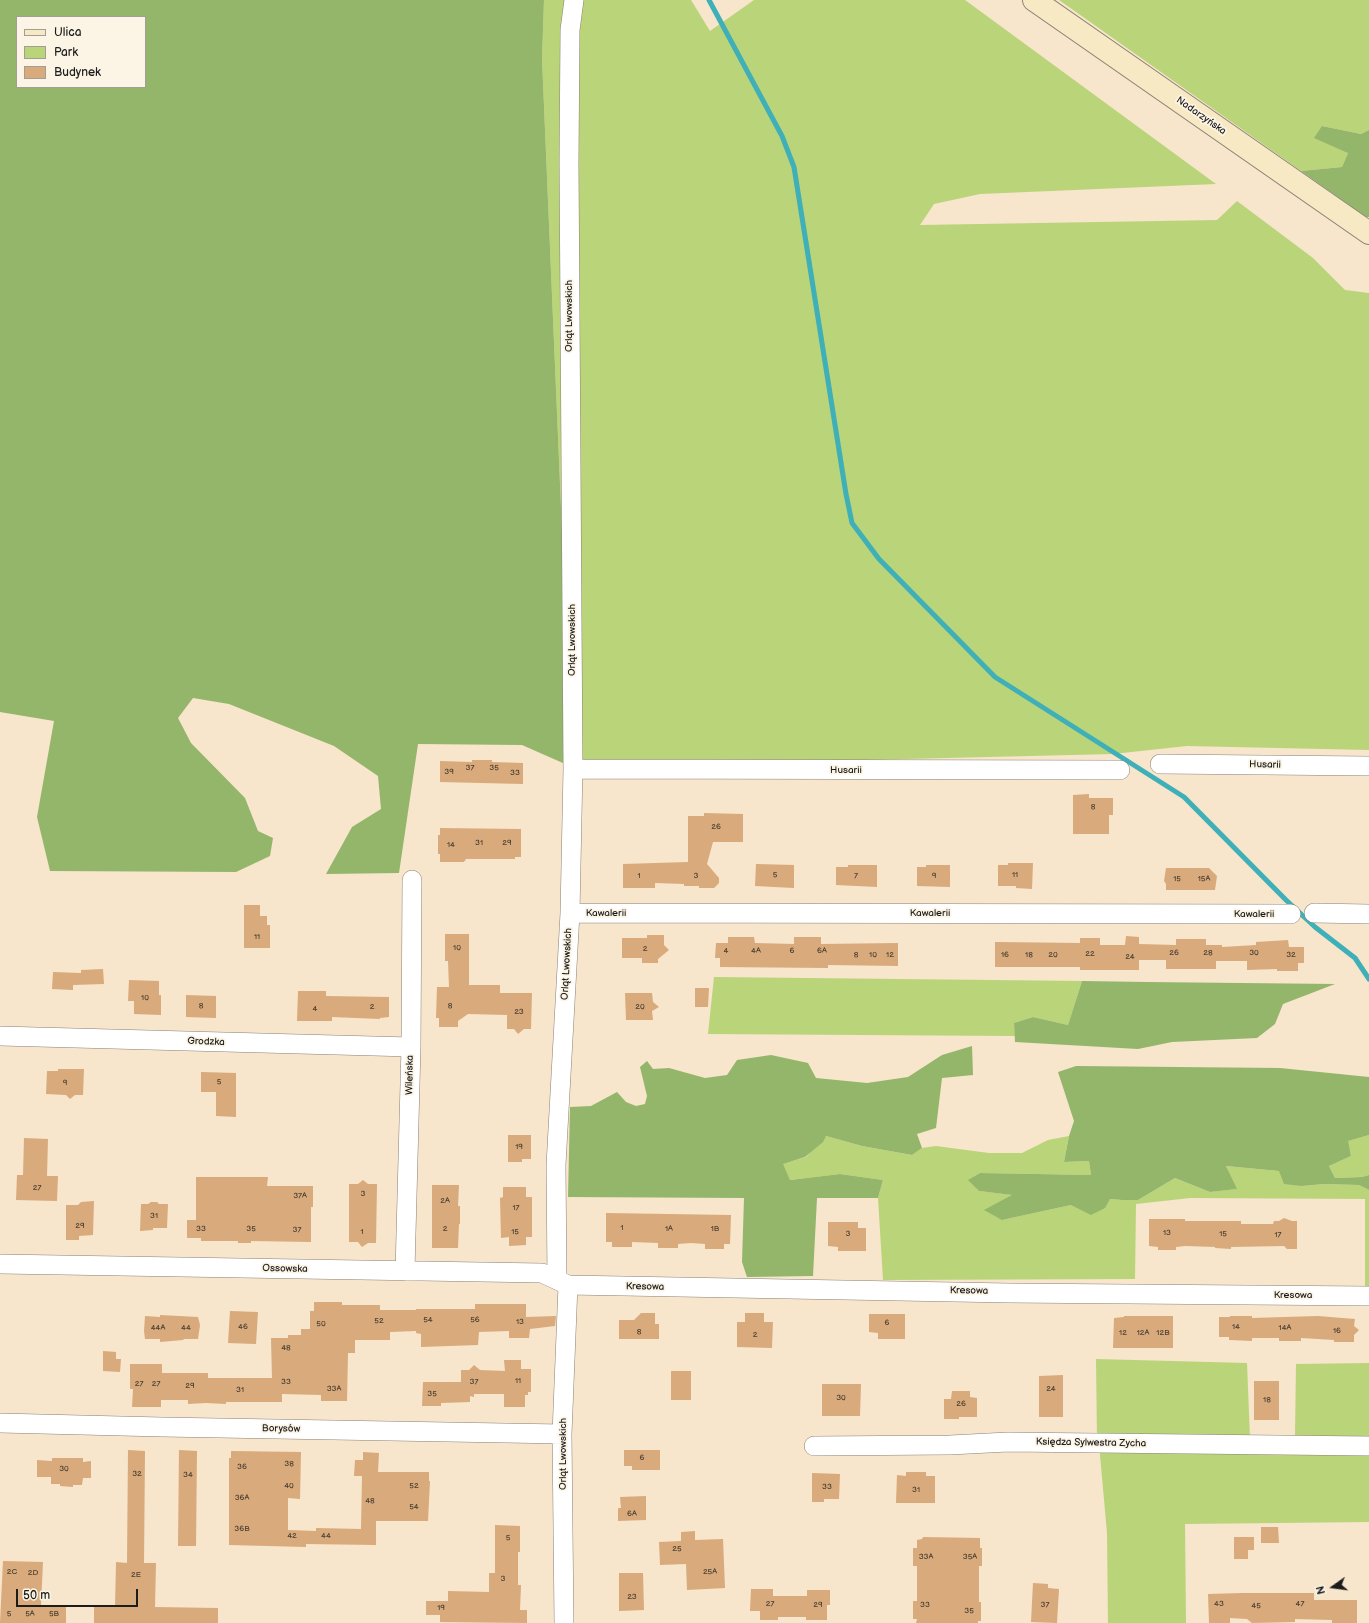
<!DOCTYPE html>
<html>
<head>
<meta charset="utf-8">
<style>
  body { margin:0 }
  #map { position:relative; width:1369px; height:1623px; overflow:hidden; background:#f7e5cc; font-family:"Balsamiq Sans",sans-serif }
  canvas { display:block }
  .legend { position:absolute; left:16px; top:16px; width:130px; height:72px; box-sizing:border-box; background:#fcf5e5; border:1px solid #a29e95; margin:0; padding:5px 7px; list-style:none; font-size:12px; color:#1c1c1c }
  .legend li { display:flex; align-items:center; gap:8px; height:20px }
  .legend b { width:20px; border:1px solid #a29e95 }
  .north { position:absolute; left:1313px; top:1567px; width:40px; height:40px; -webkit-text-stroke:3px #fcf5e5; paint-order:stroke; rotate:256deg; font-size:11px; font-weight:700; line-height:16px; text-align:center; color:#1c1c1c }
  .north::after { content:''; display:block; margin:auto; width:14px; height:18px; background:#1c1c1c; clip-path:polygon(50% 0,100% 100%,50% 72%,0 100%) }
  .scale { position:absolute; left:16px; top:1589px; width:122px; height:18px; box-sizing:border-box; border:2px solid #1c1c1c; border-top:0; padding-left:5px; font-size:12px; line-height:14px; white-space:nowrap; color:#1c1c1c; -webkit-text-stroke:3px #fcf5e5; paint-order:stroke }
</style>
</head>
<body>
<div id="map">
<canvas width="1369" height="1623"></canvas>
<ul class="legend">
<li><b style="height:5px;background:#f6e9c3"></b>Ulica</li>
<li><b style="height:11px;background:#bad47a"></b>Park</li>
<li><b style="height:11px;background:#d9aa7b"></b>Budynek</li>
</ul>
<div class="north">N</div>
<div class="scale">50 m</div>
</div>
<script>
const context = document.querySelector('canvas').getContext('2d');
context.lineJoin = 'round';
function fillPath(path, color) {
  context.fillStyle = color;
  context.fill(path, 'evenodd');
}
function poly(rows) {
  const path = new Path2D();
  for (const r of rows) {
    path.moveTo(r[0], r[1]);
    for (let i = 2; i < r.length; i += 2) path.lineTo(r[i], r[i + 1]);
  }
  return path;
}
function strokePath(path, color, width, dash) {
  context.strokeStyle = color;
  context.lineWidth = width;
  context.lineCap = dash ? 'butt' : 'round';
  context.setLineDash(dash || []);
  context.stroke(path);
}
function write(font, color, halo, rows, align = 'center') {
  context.font = font + ' "Balsamiq Sans",sans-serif';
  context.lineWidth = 3.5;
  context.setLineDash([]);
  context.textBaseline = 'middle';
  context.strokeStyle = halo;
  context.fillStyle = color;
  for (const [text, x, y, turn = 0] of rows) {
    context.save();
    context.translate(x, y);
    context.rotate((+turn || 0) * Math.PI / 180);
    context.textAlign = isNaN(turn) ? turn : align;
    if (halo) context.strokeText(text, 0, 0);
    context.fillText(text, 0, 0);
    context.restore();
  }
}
fillPath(poly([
  [544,0,691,0,710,31,754,0,965,0,1216,184,980,194,934,204,920,225,1217,220,1237,201,1313,258,1345,290,1369,293,1369,750,1187,746,1113,754,572,767,542,59],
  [1059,0,1369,0,1369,130,1361,134,1322,126,1348,153,1342,167,1301,171],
  [714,977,1082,981,1068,1025,1033,1017,1014,1023,1015,1036,708,1034],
  [1369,1135,1369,1175,1362,1177,1335,1178,1329,1166,1351,1156,1347,1141],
  [826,1136,862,1146,912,1155,922,1148,936,1146,989,1153,1022,1153,1048,1140,1069,1136,1064,1162,1089,1161,1091,1175,980,1173,969,1180,979,1191,1013,1195,1002,1220,1071,1205,1110,1199,1122,1200,1138,1200,1175,1178,1210,1192,1236,1189,1226,1166,1279,1171,1302,1186,1324,1184,1359,1185,1369,1190,1369,1286,1365,1286,1365,1199,1190,1198,1136,1204,1135,1279,883,1280,878,1198,883,1180,840,1174,790,1180,782,1164,806,1157],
  [1096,1359,1247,1363,1250,1439,1295,1435,1296,1364,1369,1363,1369,1522,1185,1524,1186,1623,1108,1623,1107,1533,1099,1444,1097,1439]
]), '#bad47a');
fillPath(poly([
  [0,0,544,0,542,59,572,767,522,745,418,744,399,873,326,874,352,827,381,809,378,776,334,746,229,704,193,698,178,718,191,743,245,798,258,831,273,838,270,856,236,872,50,871,37,817,54,721,0,712],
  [17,17,145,17,145,87,17,87],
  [1322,126,1361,134,1369,130,1369,217,1366,217,1301,171,1342,167,1348,153,1314,138],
  [1082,981,1147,982,1335,984,1283,1004,1275,1024,1257,1038,1172,1042,1138,1049,1015,1042,1014,1023,1033,1017,1068,1025],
  [972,1046,973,1075,942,1078,936,1128,917,1134,922,1148,912,1155,862,1146,826,1136,823,1142,805,1157,783,1164,790,1180,840,1174,883,1180,878,1198,817,1198,813,1276,747,1277,742,1262,744,1198,568,1197,570,1107,591,1106,617,1092,626,1102,636,1106,645,1104,647,1096,640,1067,647,1061,653,1069,669,1068,705,1078,727,1075,737,1060,771,1055,808,1063,816,1078,867,1083,908,1077,942,1055],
  [1076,1066,1280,1068,1369,1077,1369,1135,1348,1141,1351,1156,1329,1166,1335,1178,1362,1177,1369,1175,1369,1190,1359,1185,1324,1184,1302,1186,1284,1184,1279,1171,1226,1166,1237,1189,1210,1192,1175,1178,1138,1200,1122,1200,1110,1199,1105,1208,1091,1215,1071,1205,1002,1220,984,1210,1012,1195,979,1191,968,1180,980,1173,1091,1175,1089,1161,1064,1162,1069,1136,1074,1121,1058,1072]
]), '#93b66a');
strokePath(poly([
  [709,0,782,136,794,167,846,494,852,523,879,559,995,677,1184,797,1286,900,1315,927,1355,958,1369,979]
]), '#3fafb8', 5);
fillPath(poly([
  [472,760,492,760,492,762,523,763,523,784,440,782,440,761,472,762],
  [1089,794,1089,798,1113,798,1113,815,1109,815,1109,834,1073,834,1073,795],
  [704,813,743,814,743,842,713,842,707,864,719,878,719,883,714,888,699,888,699,886,684,886,684,884,655,883,655,888,623,888,623,864,688,862,688,816,704,816],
  [440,828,521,829,521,857,515,857,515,859,466,859,464,862,440,862,440,854,438,854,438,835,440,835],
  [1008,863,1033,863,1032,889,1016,888,1016,886,998,886,998,865,1008,865],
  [756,864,794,865,794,888,755,886],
  [848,865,877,865,877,887,836,885,836,867,848,867],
  [926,865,950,865,950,887,917,886,917,867,926,867],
  [1166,868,1209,868,1217,876,1215,890,1166,890,1166,884,1164,881],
  [244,905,260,905,260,916,267,916,267,925,270,925,270,948,244,948],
  [445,934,469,934,469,985,500,985,500,993,532,993,531,1029,524,1029,518,1034,514,1029,507,1029,507,1015,468,1014,458,1021,458,1027,439,1027,439,1018,436,1018,437,987,449,987,448,961,445,961],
  [647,935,664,935,664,945,669,950,658,959,658,963,642,963,642,958,622,958,622,938,647,938],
  [1126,936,1139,937,1139,944,1176,945,1176,939,1206,939,1206,945,1222,945,1222,947,1256,945,1256,942,1288,940,1289,947,1304,947,1304,963,1298,963,1298,971,1277,971,1277,969,1247,970,1247,961,1216,961,1216,969,1166,969,1166,960,1139,960,1139,970,1080,970,1080,967,995,967,995,942,1080,943,1080,938,1100,938,1100,945,1125,945],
  [728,937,754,937,755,943,794,944,794,937,821,937,821,944,898,943,898,966,828,965,828,968,720,967,720,958,715,958,716,943,728,943],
  [103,969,104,984,73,985,73,990,52,989,53,972,81,973,81,970],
  [129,980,159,981,159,995,161,995,161,1015,134,1014,134,1001,128,1001],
  [695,988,709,988,708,1007,695,1007],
  [298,991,326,991,326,996,389,997,389,1017,380,1018,380,1019,332,1017,332,1021,297,1021],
  [625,993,652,993,653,1002,659,1007,652,1011,653,1020,626,1020],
  [186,995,216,996,216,1018,186,1017],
  [58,1069,84,1069,83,1095,75,1095,70,1099,66,1095,46,1094,47,1071,58,1071],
  [201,1072,236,1073,236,1117,216,1116,216,1092,201,1092],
  [508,1135,531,1135,531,1159,522,1159,522,1162,508,1162],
  [24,1138,48,1139,47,1176,58,1176,57,1201,16,1200,17,1175,23,1175],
  [196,1177,268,1177,267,1186,313,1186,313,1207,311,1207,311,1242,251,1241,251,1243,238,1243,238,1241,201,1241,201,1238,187,1238,187,1220,196,1220],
  [363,1180,368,1184,377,1184,376,1243,368,1243,362,1247,358,1242,349,1242,349,1184,358,1184],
  [432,1185,459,1185,458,1206,460,1206,460,1224,459,1224,458,1248,432,1248],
  [503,1187,526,1187,526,1197,532,1197,532,1237,526,1237,526,1245,509,1246,509,1237,501,1238,500,1198,503,1197],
  [94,1201,93,1235,79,1236,79,1240,66,1240,66,1205,78,1205,81,1202],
  [151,1202,157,1202,159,1204,168,1204,167,1228,153,1228,153,1230,140,1231,141,1204,148,1204],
  [606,1213,731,1215,730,1244,724,1244,724,1249,705,1249,705,1244,691,1243,678,1244,678,1248,658,1248,658,1243,632,1242,632,1247,612,1247,612,1242,606,1242],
  [1284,1218,1292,1221,1297,1221,1297,1249,1287,1249,1284,1246,1231,1247,1231,1249,1215,1248,1215,1247,1185,1246,1176,1247,1176,1250,1158,1250,1158,1247,1149,1246,1149,1219,1185,1219,1185,1221,1241,1221,1241,1224,1273,1224,1274,1221,1279,1221],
  [828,1222,858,1222,858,1228,866,1228,866,1251,838,1251,838,1247,828,1246],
  [314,1302,342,1302,342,1305,380,1305,380,1310,416,1310,416,1309,475,1309,475,1304,526,1304,526,1317,556,1316,555,1326,530,1329,529,1338,509,1338,509,1331,479,1332,478,1345,421,1347,421,1334,416,1333,416,1331,390,1332,390,1340,355,1340,355,1353,348,1353,347,1401,321,1401,321,1395,282,1394,282,1402,226,1402,226,1404,206,1403,188,1404,188,1400,161,1400,161,1407,132,1407,133,1389,130,1389,130,1364,162,1364,162,1373,208,1373,208,1378,272,1378,271,1338,288,1338,288,1335,301,1335,301,1329,310,1329,310,1311,314,1311],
  [230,1311,258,1312,256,1344,228,1343],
  [641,1313,655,1313,655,1324,659,1324,659,1339,619,1339,619,1320,634,1320],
  [745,1313,764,1313,764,1322,773,1322,772,1348,737,1347,737,1322,745,1322],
  [869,1314,905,1314,905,1339,878,1339,878,1333,869,1332],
  [160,1315,198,1317,200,1325,198,1339,184,1339,183,1340,160,1342,160,1339,145,1339,144,1331,145,1316,160,1317],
  [1124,1316,1173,1316,1173,1348,1113,1348,1114,1318,1124,1317],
  [1230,1316,1252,1316,1252,1318,1318,1316,1355,1319,1354,1326,1359,1330,1354,1335,1354,1342,1334,1342,1334,1340,1301,1338,1301,1341,1279,1341,1279,1338,1252,1338,1252,1341,1229,1340,1229,1337,1219,1337,1219,1317,1230,1317],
  [103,1351,116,1352,116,1359,121,1359,120,1372,103,1371],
  [504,1360,521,1360,521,1369,531,1369,531,1392,528,1392,528,1395,525,1395,525,1407,504,1407,504,1394,474,1394,474,1397,470,1396,470,1402,441,1403,441,1406,422,1406,423,1382,461,1382,461,1370,469,1370,474,1365,480,1370,505,1371],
  [671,1371,691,1371,691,1400,671,1400],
  [1063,1375,1063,1417,1039,1417,1039,1376],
  [1254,1381,1279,1381,1279,1420,1254,1420],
  [822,1384,861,1384,860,1416,822,1416],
  [952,1391,970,1391,970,1397,977,1398,977,1417,959,1417,959,1419,944,1419,944,1399,951,1399],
  [128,1450,145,1451,144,1563,156,1563,155,1607,218,1608,218,1623,94,1623,94,1607,115,1607,116,1562,127,1563],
  [179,1450,197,1451,196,1546,178,1546],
  [624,1450,660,1450,660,1470,632,1470,632,1466,624,1466],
  [231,1451,301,1452,300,1499,288,1498,288,1530,316,1531,316,1528,361,1529,362,1476,354,1476,355,1460,363,1460,363,1452,379,1453,378,1472,429,1472,429,1481,430,1481,428,1521,376,1521,376,1545,306,1544,306,1547,229,1545,229,1458,231,1458],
  [52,1458,83,1458,83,1462,91,1461,91,1478,83,1478,82,1485,73,1485,73,1487,60,1486,60,1484,51,1484,51,1477,37,1477,37,1460,52,1461],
  [906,1472,926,1472,926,1476,935,1476,935,1503,896,1503,897,1475,906,1476],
  [812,1473,840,1474,839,1499,824,1499,824,1502,812,1502],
  [646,1496,646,1520,618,1521,618,1508,621,1508,620,1497],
  [495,1525,520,1526,520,1552,518,1552,518,1585,521,1585,520,1610,527,1610,527,1623,440,1622,440,1615,426,1615,426,1601,448,1601,448,1591,489,1592,489,1573,495,1573],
  [1261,1527,1278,1527,1279,1543,1261,1543],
  [695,1531,695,1540,723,1539,725,1588,687,1590,686,1564,660,1565,659,1542,681,1541,681,1532],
  [923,1537,980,1538,980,1548,982,1548,982,1566,979,1566,979,1602,981,1602,981,1621,978,1621,978,1623,916,1623,917,1619,913,1619,913,1601,917,1601,917,1566,913,1566,913,1548,917,1548,917,1540,922,1539],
  [1234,1537,1254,1537,1254,1550,1248,1550,1248,1559,1234,1559],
  [3,1561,43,1562,41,1605,66,1605,66,1623,0,1623],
  [619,1573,643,1573,644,1610,619,1611],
  [1033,1583,1048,1584,1048,1588,1059,1589,1057,1623,1031,1622],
  [751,1589,773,1589,773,1596,807,1596,807,1590,830,1590,830,1605,827,1605,827,1620,806,1620,806,1617,778,1617,778,1620,760,1620,760,1611,750,1611],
  [1242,1593,1314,1593,1314,1600,1357,1600,1357,1623,1332,1623,1332,1620,1295,1619,1295,1622,1252,1623,1247,1619,1230,1618,1230,1623,1209,1623,1208,1594]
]), '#d9aa7b');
const minor = poly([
  [1160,764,1369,766],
  [573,769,1120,770],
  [570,913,1291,914],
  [1314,913,1369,914],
  [0,1036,411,1047],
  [0,1264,542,1273,568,1285,1009,1293,1369,1296],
  [405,1271,411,1047,412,880],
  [557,1280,556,1165,570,913,573,769,569,162,570,30,574,0],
  [0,1423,162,1427,562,1434],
  [814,1446,950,1445,1008,1442,1369,1446],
  [564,1623,562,1434,568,1285]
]);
const secondary = poly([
  [1034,0,1369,233]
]);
strokePath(minor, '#8a8074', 20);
strokePath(secondary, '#8a8074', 24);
strokePath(minor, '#fff', 19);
strokePath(secondary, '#f6e9c3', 22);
write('8px', '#4b4034', null, [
  ["37",470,768],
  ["35",494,768],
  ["39",449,772],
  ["33",515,773],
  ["8",1093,807],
  ["26",716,827],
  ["31",479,843],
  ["29",507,843],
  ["14",451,845],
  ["5",775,875],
  ["11",1015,875],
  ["1",639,876],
  ["3",696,876],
  ["7",856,876],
  ["9",934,876],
  ["15",1177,879],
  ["15A",1204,879],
  ["11",257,937],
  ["10",457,948],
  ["2",645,949],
  ["4",726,951],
  ["4A",756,951],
  ["6",792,951],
  ["6A",822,951],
  ["26",1174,953],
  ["28",1208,953],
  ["30",1254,953],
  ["22",1090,954],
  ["8",856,955],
  ["10",873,955],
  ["12",890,955],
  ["16",1005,955],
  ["18",1029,955],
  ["20",1053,955],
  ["32",1291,955],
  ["24",1130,957],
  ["10",145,998],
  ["8",201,1006],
  ["8",450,1006],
  ["2",372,1007],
  ["20",640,1007],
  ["4",315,1009],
  ["23",519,1012],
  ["5",219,1082],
  ["9",65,1083],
  ["19",519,1147],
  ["27",37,1188],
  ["3",363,1194],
  ["37A",300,1196],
  ["2A",445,1201],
  ["17",516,1208],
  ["31",154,1216],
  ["29",80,1226],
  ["1",622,1228],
  ["33",201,1229],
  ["35",251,1229],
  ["2",445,1229],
  ["1A",669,1229],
  ["1B",715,1229],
  ["37",297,1230],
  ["1",362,1232],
  ["15",515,1232],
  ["13",1167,1233],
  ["3",848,1234],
  ["15",1223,1234],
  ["17",1278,1235],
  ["54",428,1320],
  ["56",475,1320],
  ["52",379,1321],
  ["13",520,1322],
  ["6",887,1323],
  ["50",321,1324],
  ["46",243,1327],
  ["14",1236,1327],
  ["44A",158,1328],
  ["44",186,1328],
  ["14A",1285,1328],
  ["16",1337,1331],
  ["8",639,1332],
  ["12",1123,1333],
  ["12A",1143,1333],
  ["12B",1163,1333],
  ["2",755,1335],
  ["48",286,1348],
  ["11",518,1381],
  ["33",286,1382],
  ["37",474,1382],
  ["27",139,1384],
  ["27",156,1384],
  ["29",190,1386],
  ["33A",334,1389],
  ["24",1051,1389],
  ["31",240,1390],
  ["35",432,1394],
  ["30",841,1398],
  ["18",1267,1400],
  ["26",961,1404],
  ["6",642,1458],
  ["38",289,1464],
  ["36",242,1467],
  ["30",64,1469],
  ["32",137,1474],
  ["34",188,1475],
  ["40",289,1486],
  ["52",414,1486],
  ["33",827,1487],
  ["31",916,1490],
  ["36A",242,1498],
  ["48",370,1501],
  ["54",414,1507],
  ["6A",632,1514],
  ["36B",242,1529],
  ["42",292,1536],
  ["44",326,1536],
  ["5",508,1538],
  ["25",677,1549],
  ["33A",926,1557],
  ["35A",970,1557],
  ["2C",12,1572],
  ["25A",710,1572],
  ["2D",33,1573],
  ["2E",136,1575],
  ["3",503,1579],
  ["23",632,1597],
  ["27",770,1604],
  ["43",1219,1604],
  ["47",1300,1604],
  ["29",818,1605],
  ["33",925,1605],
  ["37",1045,1605],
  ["45",1256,1606],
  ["19",441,1608],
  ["35",969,1611],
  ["5",9,1614],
  ["5A",30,1614],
  ["5B",54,1614]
]);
write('10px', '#1c1c1c', '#fcf5e5', [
  ["Nadarzyńska",1201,116,35],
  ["Orląt Lwowskich",569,316,-90],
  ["Orląt Lwowskich",572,640,-90],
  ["Husarii",1265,765,1],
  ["Husarii",846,770],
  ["Kawalerii",606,913],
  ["Kawalerii",930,913],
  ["Kawalerii",1254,914],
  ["Orląt Lwowskich",567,964,-87],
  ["Grodzka",206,1042,2],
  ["Wileńska",410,1075,-89],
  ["Ossowska",285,1269,1],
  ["Kresowa",645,1287,1],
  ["Kresowa",969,1291,1],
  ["Kresowa",1293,1295],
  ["Borysów",281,1429,1],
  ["Księdza Sylwestra Zycha",1091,1443,1],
  ["Orląt Lwowskich",563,1454,-90]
]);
</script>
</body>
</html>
